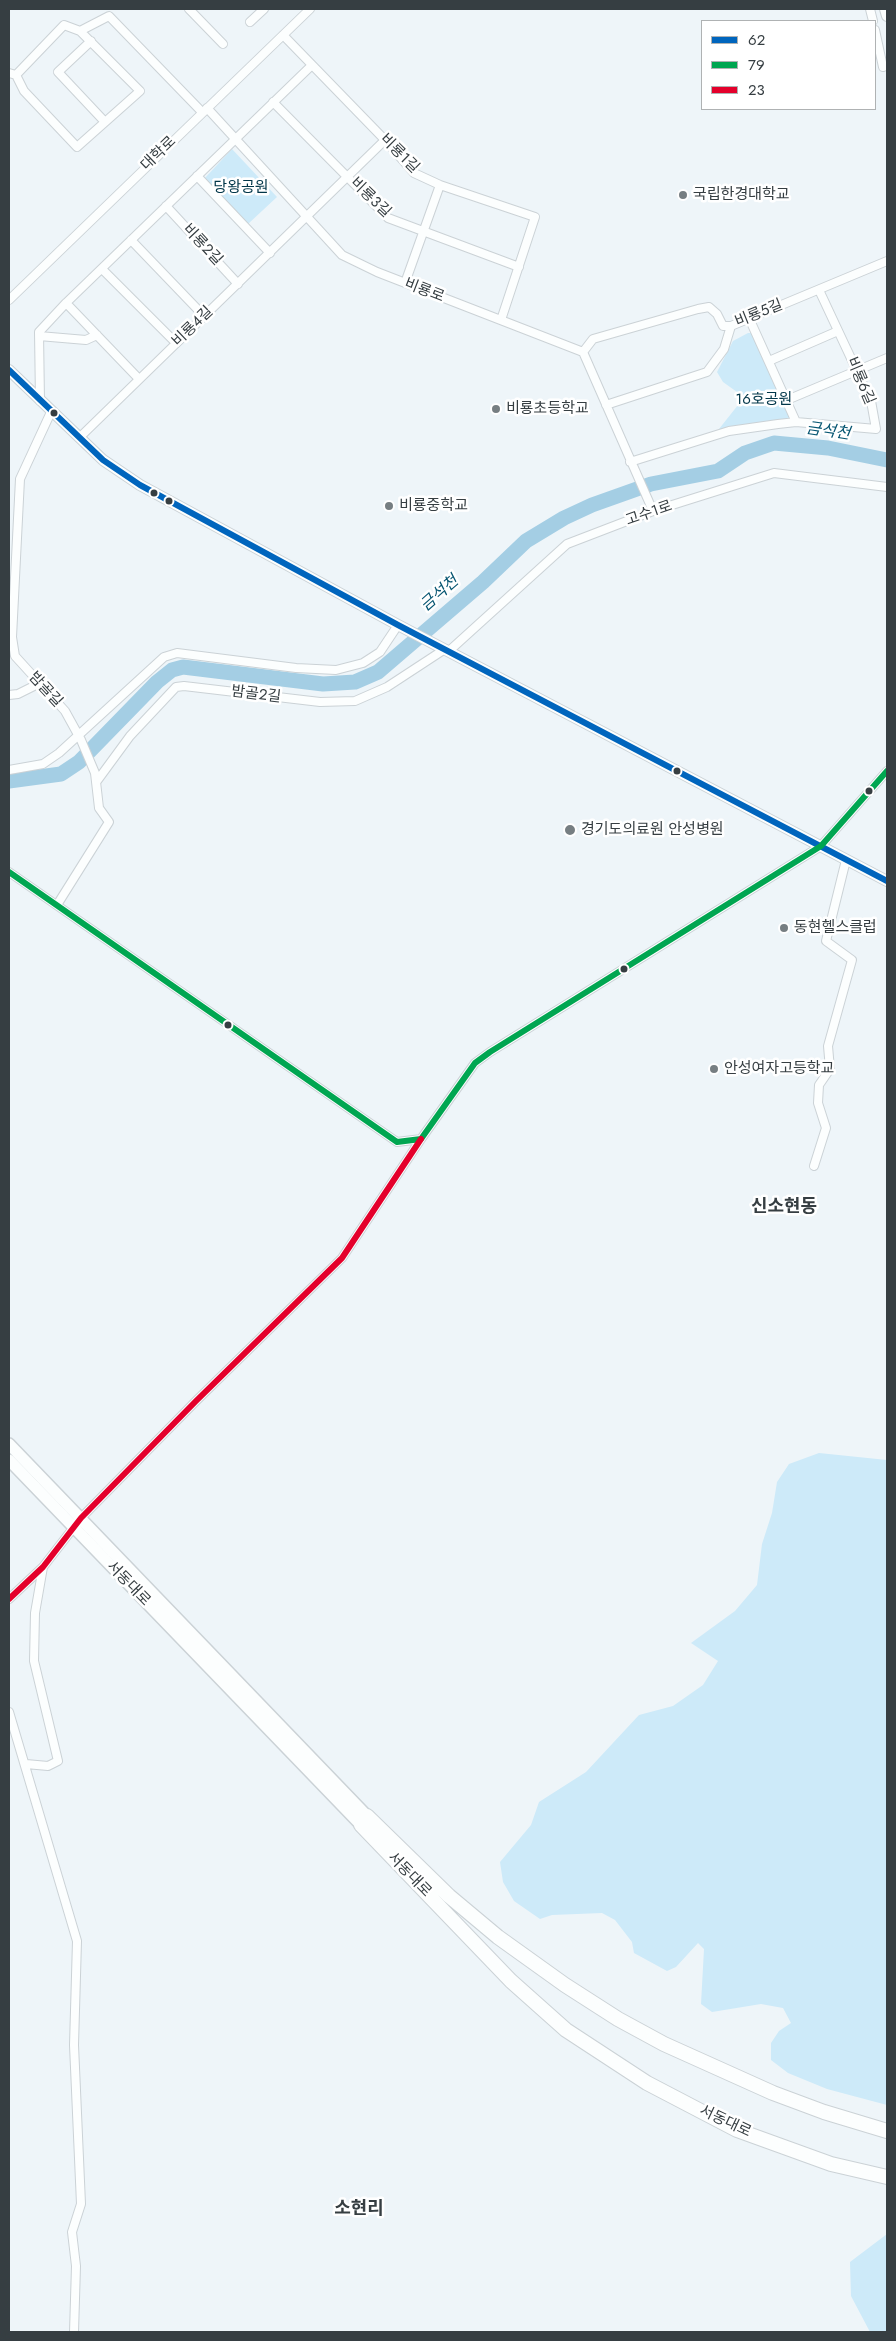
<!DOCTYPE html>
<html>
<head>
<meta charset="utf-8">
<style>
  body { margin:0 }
  #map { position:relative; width:896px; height:2341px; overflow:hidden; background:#eef5f9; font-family:Jost,sans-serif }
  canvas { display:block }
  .frame { position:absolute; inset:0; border:10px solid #363e42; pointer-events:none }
  .legend { position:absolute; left:701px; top:20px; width:175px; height:90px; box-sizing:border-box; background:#fff; border:1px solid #afb2b3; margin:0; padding:6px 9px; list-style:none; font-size:15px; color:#363e42 }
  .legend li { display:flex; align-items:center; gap:10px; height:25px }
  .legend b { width:25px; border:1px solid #afb2b3 }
</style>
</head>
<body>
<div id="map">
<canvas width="896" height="2341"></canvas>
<div class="frame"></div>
<ul class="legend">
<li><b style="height:6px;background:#0065bd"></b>62</li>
<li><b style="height:6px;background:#00a651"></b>79</li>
<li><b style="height:6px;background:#e4002b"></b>23</li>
</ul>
</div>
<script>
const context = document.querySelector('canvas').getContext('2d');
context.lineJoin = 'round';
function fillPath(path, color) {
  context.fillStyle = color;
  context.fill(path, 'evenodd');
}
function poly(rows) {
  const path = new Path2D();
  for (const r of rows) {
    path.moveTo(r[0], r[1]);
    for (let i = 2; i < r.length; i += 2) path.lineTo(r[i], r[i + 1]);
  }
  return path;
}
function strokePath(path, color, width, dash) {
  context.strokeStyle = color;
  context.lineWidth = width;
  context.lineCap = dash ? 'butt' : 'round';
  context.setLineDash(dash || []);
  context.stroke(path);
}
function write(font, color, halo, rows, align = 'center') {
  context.font = font + ' Jost,"Noto Sans KR",sans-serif';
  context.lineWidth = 5;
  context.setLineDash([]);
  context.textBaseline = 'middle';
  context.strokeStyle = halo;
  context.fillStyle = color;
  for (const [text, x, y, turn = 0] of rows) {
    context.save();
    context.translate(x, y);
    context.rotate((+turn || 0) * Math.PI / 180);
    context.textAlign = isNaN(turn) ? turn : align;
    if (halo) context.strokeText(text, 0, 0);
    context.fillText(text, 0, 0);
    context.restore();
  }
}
fillPath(poly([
  [232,149,277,197,248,224,204,179],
  [748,333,754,333,791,397,793,404,788,423,720,437,719,429,738,405,737,392,723,382,717,372,733,341],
  [819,1453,887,1460,887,2105,827,2089,788,2073,771,2060,771,2043,779,2031,791,2023,783,2008,761,2004,712,2012,701,2004,704,1949,698,1943,676,1967,667,1971,634,1953,632,1942,615,1920,602,1913,552,1915,540,1919,514,1901,503,1882,500,1862,531,1825,539,1802,586,1772,639,1715,673,1706,703,1685,718,1661,691,1643,735,1611,757,1585,762,1544,772,1513,777,1482,789,1464],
  [887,2234,887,2332,870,2332,851,2296,850,2262]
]), '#cdeaf9');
strokePath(poly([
  [9,781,61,774,79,762,157,682,172,670,183,667,323,684,355,682,378,672,483,582,526,541,564,518,592,505,651,484,718,471,745,453,774,443,828,448,887,460]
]), '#a4cee4', 15);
const street = poly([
  [189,9,223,44],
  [870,9,873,21],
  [250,22,264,9],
  [875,30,883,67],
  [283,35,385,140,414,173,440,185,535,217,501,320],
  [91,41,58,72,105,122],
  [9,73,16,75,64,25,80,31,109,16,202,112],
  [16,75,24,91,77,147,140,91,80,31],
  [273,102,388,218,519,267],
  [207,108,342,255,377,272,583,352,653,511],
  [197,176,270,253],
  [166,206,238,284],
  [131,240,204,316],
  [102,269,176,343],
  [405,283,440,185],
  [9,300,310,9],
  [66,303,139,379],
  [749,318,796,422],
  [39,336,86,340,97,335],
  [583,352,593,339,698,309,709,307,717,314,723,326,731,326,887,261],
  [769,361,838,331],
  [787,400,887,358],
  [40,401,39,332,66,303,311,66],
  [606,405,707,372,724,349,731,326],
  [51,412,20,479,12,637,15,656,65,711,81,740,95,773,99,808,109,822,57,905],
  [79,438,385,140],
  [630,462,729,431,778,424,796,422,876,429,871,401,819,290],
  [449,651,567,544,653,511,774,473,887,487],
  [9,695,18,694,38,684],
  [9,770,43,764,59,753,164,657,177,653,296,668,336,670,363,663,380,652,398,625],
  [97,781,130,736,176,687,184,686,320,702,355,701,387,687,445,649],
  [9,872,397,1142,421,1139,475,1063,490,1052,821,846,887,771],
  [814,1166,826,1128,818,1103,819,1085,830,1069,828,1046,852,960,826,941,846,860],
  [9,1599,43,1567,81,1518,196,1401,342,1258,421,1139],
  [9,1712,77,1941,74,2045,81,2204,72,2232,76,2266,74,2332],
  [26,1764,48,1766,58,1761,34,1661,35,1613,43,1567]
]);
const secondary = poly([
  [885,9,887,16],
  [9,370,103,460,140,485,398,625,887,881]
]);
const primary = poly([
  [9,1444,367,1816],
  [9,1460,361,1825]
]);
const highway = poly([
  [367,1816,449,1896,498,1937,565,1985,618,2019,664,2044,773,2093,824,2112,887,2131],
  [361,1825,511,1981,566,2030,647,2083,737,2130,831,2164,887,2177]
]);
strokePath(street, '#cbd2d6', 10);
strokePath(secondary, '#cbd2d6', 12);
strokePath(primary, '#cbd2d6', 14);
strokePath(highway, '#cbd2d6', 16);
strokePath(street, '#fcfefe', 8);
strokePath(secondary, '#fcfefe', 10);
strokePath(primary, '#fcfefe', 11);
strokePath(highway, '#fcfefe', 14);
strokePath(poly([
  [9,370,103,460,140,485,398,625,887,881]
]), '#0065bd', 6);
strokePath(poly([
  [9,872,397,1142,421,1139,475,1063,490,1052,821,846,887,771]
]), '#00a651', 6);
strokePath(poly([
  [9,1599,43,1567,81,1518,196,1401,342,1258,421,1139]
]), '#e4002b', 6);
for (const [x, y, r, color] of [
  [683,195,5,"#767e82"],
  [496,409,5,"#767e82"],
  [54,413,4.5,"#363e42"],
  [154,493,4.5,"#363e42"],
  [169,501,4.5,"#363e42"],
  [389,506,5,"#767e82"],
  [677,771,4.5,"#363e42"],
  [869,791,4.5,"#363e42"],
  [570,830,6,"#767e82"],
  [784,928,5,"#767e82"],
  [624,969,4.5,"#363e42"],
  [228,1025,4.5,"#363e42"],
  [714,1069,5,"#767e82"]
]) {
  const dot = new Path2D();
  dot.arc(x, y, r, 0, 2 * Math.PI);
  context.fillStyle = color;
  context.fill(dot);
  strokePath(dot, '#fff', 2);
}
write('15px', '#363e42', '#fff', [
  ["대학로",159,154,-44],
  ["비룡1길",399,154,45],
  ["비룡3길",370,198,44],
  ["비룡2길",202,245,47],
  ["비룡로",424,291,21],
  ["비룡5길",759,314,-22],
  ["비룡4길",193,327,-44],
  ["비룡6길",860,381,67],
  ["고수1로",649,514,-19],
  ["밤골길",45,690,47],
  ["밤골2길",256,695,7],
  ["서동대로",128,1584,46],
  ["서동대로",409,1875,46],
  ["서동대로",725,2122,25]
]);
write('15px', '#013649', '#fff', [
  ["당왕공원",241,188],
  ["16호공원",764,400]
]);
write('15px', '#363e42', '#fff', [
  ["국립한경대학교",693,195],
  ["비룡초등학교",506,409],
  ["비룡중학교",399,506],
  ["경기도의료원 안성병원",581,830],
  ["동현헬스클럽",794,928],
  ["안성여자고등학교",724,1069]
], 'left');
write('italic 16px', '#075672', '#fff', [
  ["금석천",828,432,8],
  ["금석천",440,594,-41]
]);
write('bold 18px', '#363e42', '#fff', [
  ["신소현동",784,1208],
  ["소현리",359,2210]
]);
</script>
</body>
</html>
